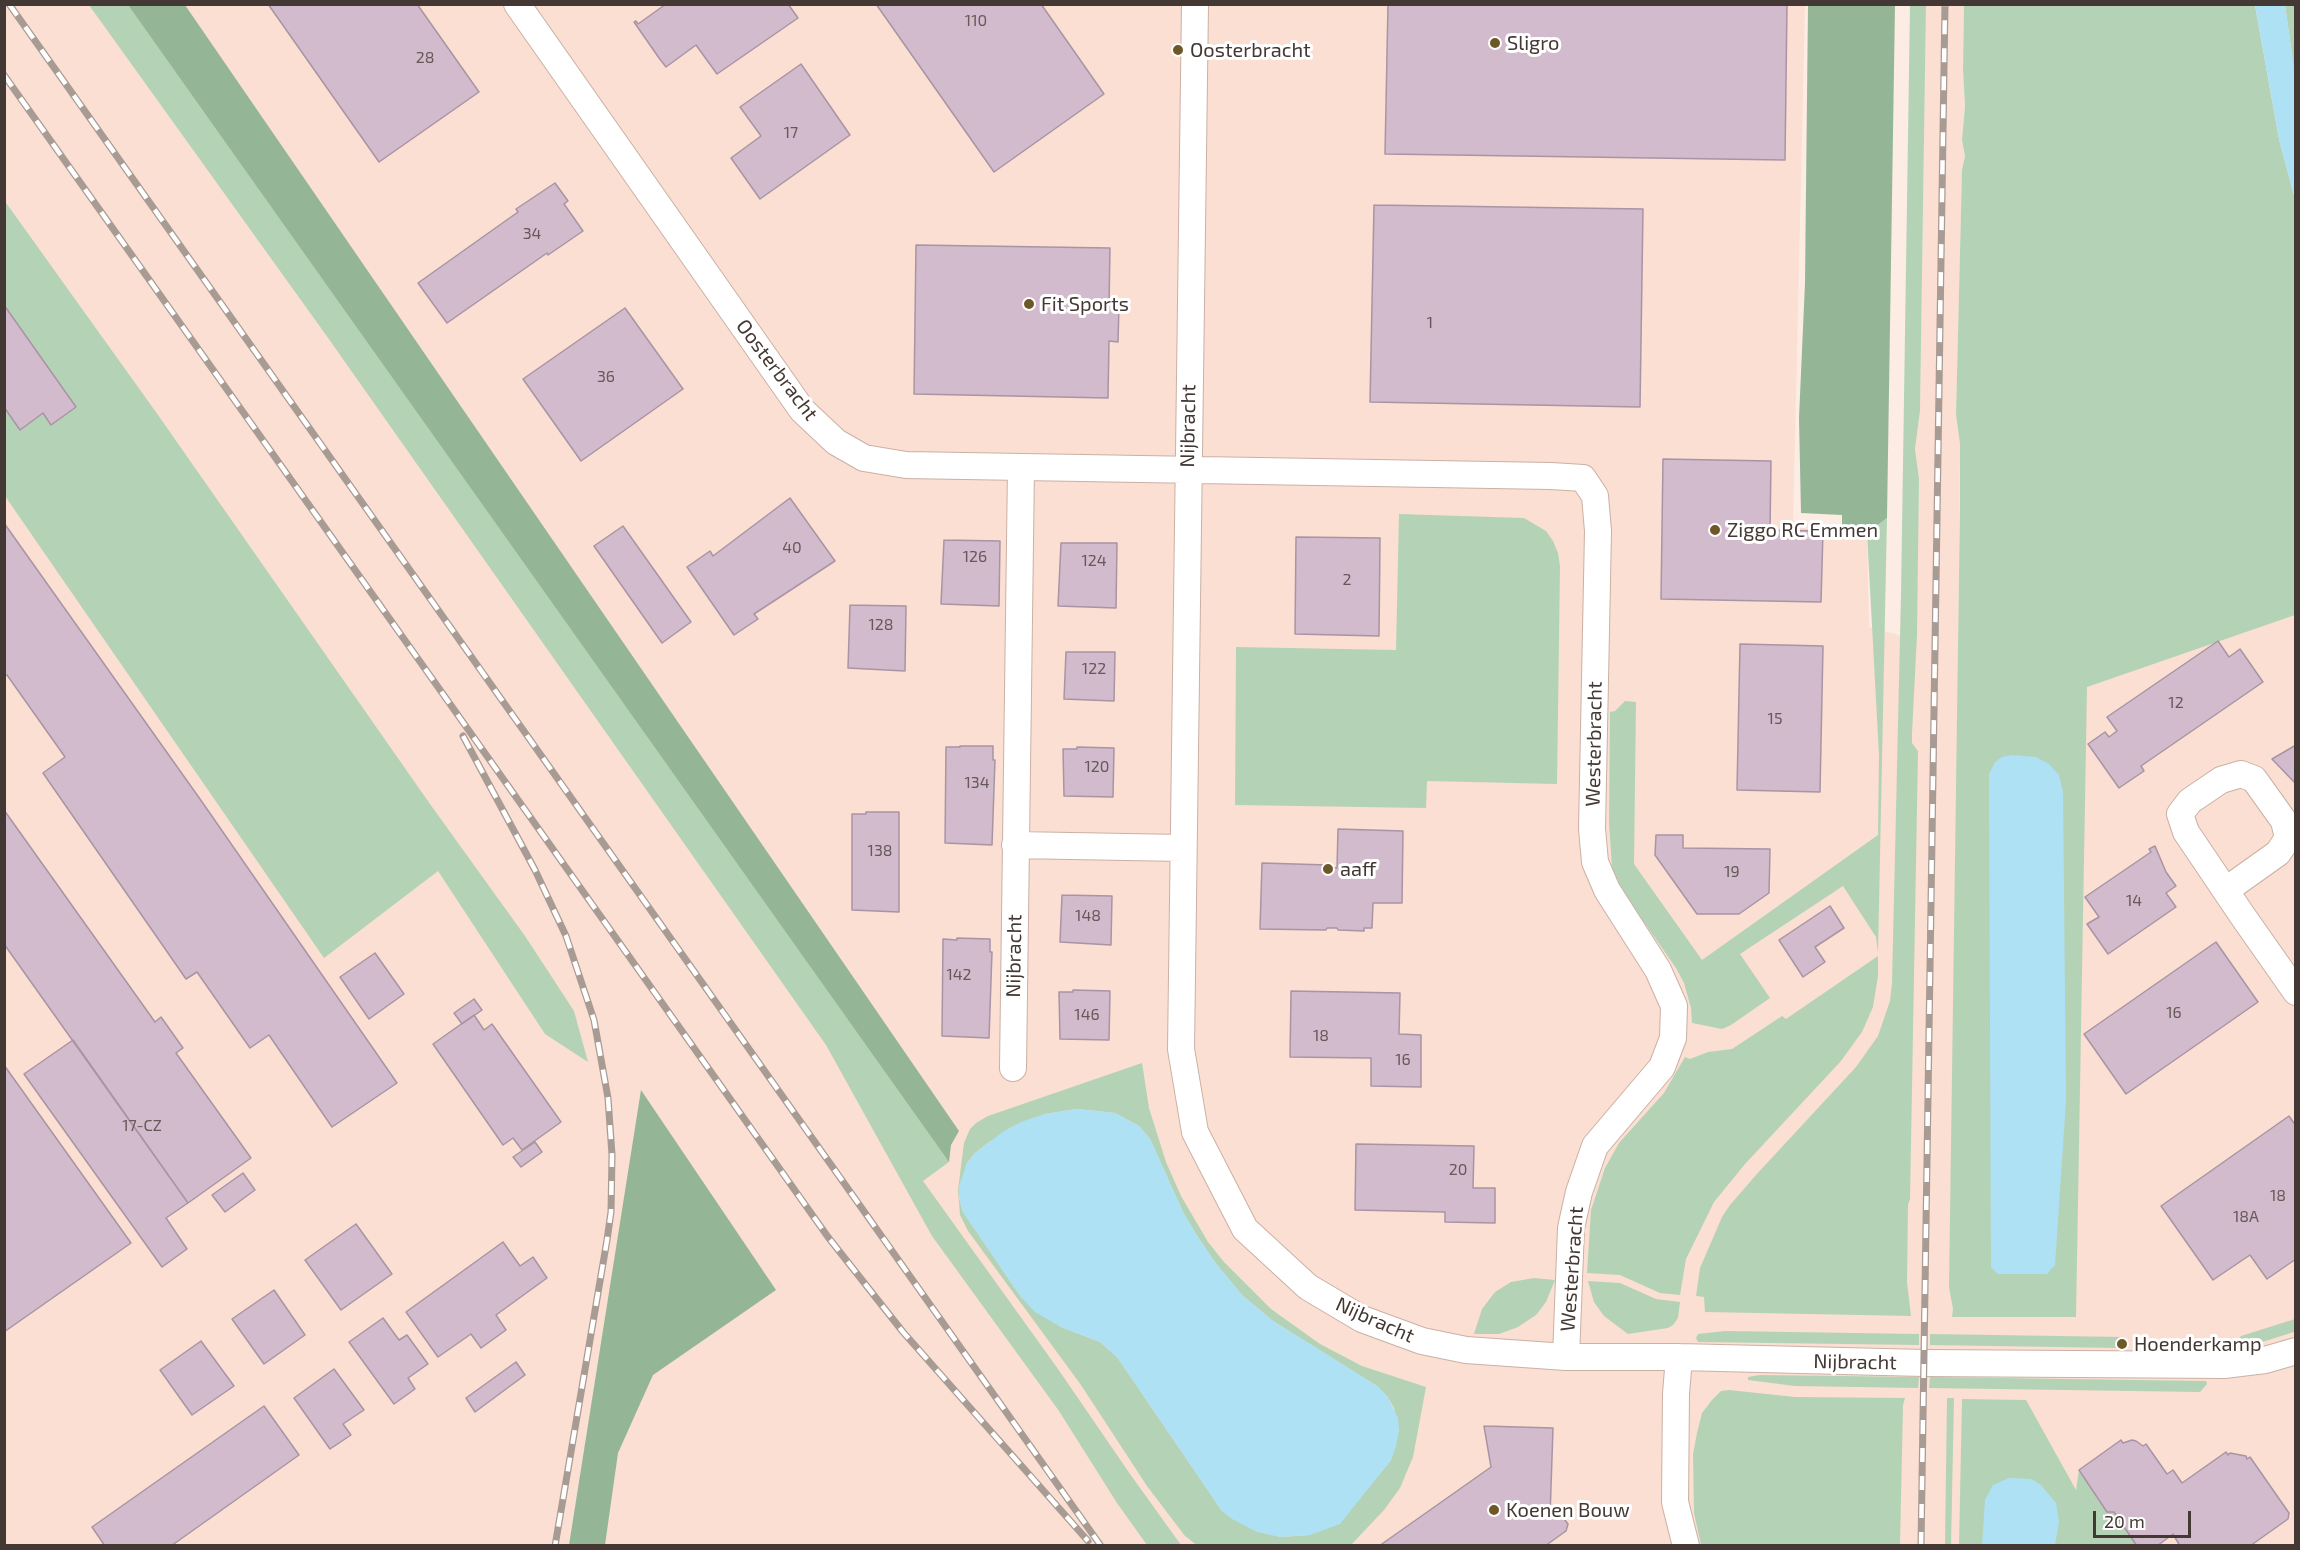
<!DOCTYPE html>
<html>
<head>
<meta charset="utf-8">
<style>
  body { margin:0 }
  #map { position:relative; width:2300px; height:1550px; overflow:hidden; background:#fcece4; font-family:"Exo 2",sans-serif }
  canvas { display:block }
  .frame { position:absolute; inset:0; border:6px solid #433833; pointer-events:none }
  .scale { position:absolute; left:2093px; top:1511px; width:98px; height:27px; box-sizing:border-box; border:3px solid #433833; border-top:0; padding-left:8px; font-size:18px; line-height:21px; white-space:nowrap; color:#433833; -webkit-text-stroke:4px #fff; paint-order:stroke }
</style>
</head>
<body>
<div id="map">
<canvas width="2300" height="1550"></canvas>
<div class="frame"></div>
<div class="scale">20 m</div>
</div>
<script>
const context = document.querySelector('canvas').getContext('2d');
context.lineJoin = 'round';
function fillPath(path, color) {
  context.fillStyle = color;
  context.fill(path, 'evenodd');
}
function poly(rows) {
  const path = new Path2D();
  for (const r of rows) {
    path.moveTo(r[0], r[1]);
    for (let i = 2; i < r.length; i += 2) path.lineTo(r[i], r[i + 1]);
  }
  return path;
}
function strokePath(path, color, width, dash) {
  context.strokeStyle = color;
  context.lineWidth = width;
  context.lineCap = dash ? 'butt' : 'round';
  context.setLineDash(dash || []);
  context.stroke(path);
}
function write(font, color, halo, rows, align = 'center') {
  context.font = font + ' "Exo 2",sans-serif';
  context.lineWidth = 6;
  context.setLineDash([]);
  context.textBaseline = 'middle';
  context.strokeStyle = halo;
  context.fillStyle = color;
  for (const [text, x, y, turn = 0] of rows) {
    context.save();
    context.translate(x, y);
    context.rotate((+turn || 0) * Math.PI / 180);
    context.textAlign = isNaN(turn) ? turn : align;
    if (halo) context.strokeText(text, 0, 0);
    context.fillText(text, 0, 0);
    context.restore();
  }
}
fillPath(poly([
  [5,5,1805,5,1793,521,1867,533,1869,627,1916,640,1919,479,1915,449,1920,411,1926,5,1964,5,1963,70,1965,106,1962,140,1965,156,1962,170,1956,415,1960,444,1958,651,2295,615,2295,1545,5,1546]
]), '#fadfd2');
fillPath(poly([
  [89,5,128,5,644,729,949,1162,923,1181,1058,1369,1130,1474,1181,1545,1147,1545,1117,1503,1059,1411,932,1236,826,1045,326,335],
  [1910,5,1926,5,1920,411,1915,449,1919,479,1917,635,1912,733,1912,743,1918,751,1910,1199,1908,1205,1907,1282,1911,1316,1705,1312,1704,1297,1696,1296,1700,1268,1722,1217,1730,1205,1756,1175,1856,1067,1878,1036,1890,1001,1892,983,1901,594],
  [1964,5,2255,5,2279,139,2295,199,2295,615,2087,687,2076,1317,1952,1317,1953,1309,1949,1287,1960,503,1960,444,1956,415,1962,170,1965,156,1962,140,1965,106,1963,70],
  [2285,5,2295,5,2295,82,2291,48],
  [4,200,158,415,430,804,525,936,574,1011,588,1062,545,1034,438,871,324,958,5,496],
  [1399,514,1524,518,1546,531,1553,541,1558,553,1560,566,1557,784,1427,781,1426,808,1235,805,1236,647,1396,650],
  [1887,518,1878,953,1876,937,1843,886,1740,954,1770,998,1731,1025,1722,1029,1692,1023,1691,1008,1684,983,1676,968,1623,892,1612,867,1609,823,1610,712,1615,711,1625,701,1636,702,1634,864,1702,960,1878,835,1879,755,1867,533],
  [1878,956,1878,976,1873,1007,1862,1032,1841,1061,1745,1164,1714,1202,1686,1259,1680,1295,1660,1293,1620,1275,1587,1273,1591,1210,1605,1168,1619,1143,1664,1093,1685,1057,1690,1059,1708,1052,1732,1049,1782,1016,1786,1019],
  [1142,1063,1149,1108,1166,1162,1181,1196,1208,1242,1224,1262,1271,1309,1320,1344,1362,1366,1426,1387,1413,1457,1400,1488,1384,1510,1350,1546,1198,1546,1185,1536,1147,1486,1081,1385,968,1231,960,1215,958,1190,964,1143,970,1129,976,1123,988,1116],
  [1077,1109,1115,1113,1139,1126,1150,1139,1183,1212,1196,1234,1214,1261,1242,1295,1273,1321,1377,1386,1387,1396,1394,1408,1399,1430,1391,1460,1378,1476,1310,1535,1280,1537,1222,1511,1117,1357,1100,1342,1061,1327,1021,1297,963,1212,959,1198,967,1163,975,1153,989,1142,1045,1114],
  [1534,1278,1555,1280,1546,1302,1536,1315,1518,1327,1499,1334,1474,1334,1482,1309,1495,1292,1511,1282],
  [1588,1281,1620,1283,1656,1299,1680,1302,1678,1318,1673,1325,1668,1328,1628,1334,1604,1316,1594,1302],
  [2295,1319,2294,1332,2259,1343,2233,1346,2241,1336],
  [1725,1331,1919,1334,1919,1345,1698,1342,1696,1338,1698,1334],
  [1930,1334,2124,1337,2124,1346,2120,1346,2119,1348,1930,1345],
  [1760,1375,1919,1377,1918,1388,1795,1386,1748,1380,1748,1377],
  [1930,1377,2206,1381,2207,1384,2200,1392,1929,1388],
  [1729,1390,1795,1397,1905,1398,1903,1405,1900,1545,1701,1545,1694,1513,1693,1454,1697,1433,1702,1413,1712,1400,1721,1391],
  [1947,1398,1954,1398,1951,1546,1945,1545],
  [1962,1399,2026,1400,2076,1490,2079,1470,2107,1512,2114,1512,2137,1546,1959,1546]
]), '#b4d3b6');
fillPath(poly([
  [128,5,185,5,959,1131,951,1145,949,1162],
  [1808,5,1895,5,1887,518,1867,533,1842,540,1842,515,1801,513,1799,418,1805,283],
  [641,1090,776,1290,653,1375,618,1453,605,1545,569,1545]
]), '#94b696');
fillPath(poly([
  [2255,5,2285,5,2296,82,2295,199,2279,139],
  [2011,755,2036,757,2049,764,2059,775,2063,792,2066,1100,2055,1265,2047,1274,1998,1274,1991,1267,1989,774,1995,762,2002,757],
  [1077,1109,1115,1113,1139,1126,1150,1139,1183,1212,1196,1234,1214,1261,1242,1295,1273,1321,1377,1386,1387,1396,1398,1418,1399,1430,1396,1446,1391,1460,1340,1524,1310,1535,1280,1537,1257,1532,1232,1519,1222,1511,1117,1357,1100,1342,1061,1327,1035,1312,1021,1297,963,1212,959,1198,959,1186,967,1163,975,1153,1004,1131,1021,1122,1045,1114],
  [2009,1478,2031,1479,2040,1484,2056,1503,2059,1522,2055,1545,1982,1545,1985,1500,1993,1485]
]), '#afe1f5');
const building = poly([
  [268,4,417,4,479,92,379,162,268,4],
  [666,4,788,4,798,18,717,74,696,45,666,67,659,58,634,22,636,21,638,24,666,4],
  [876,4,1041,4,1104,94,994,172,876,4],
  [1388,4,1787,4,1785,160,1385,154,1388,4],
  [801,64,850,135,760,199,731,158,761,136,740,107,801,64],
  [555,183,568,201,564,204,583,231,548,255,547,253,447,323,418,283,518,212,516,209,555,183],
  [1374,205,1643,209,1640,407,1370,402,1374,205],
  [916,245,1110,248,1109,304,1119,305,1118,342,1109,341,1108,398,914,394,916,245],
  [4,305,76,407,51,425,43,413,20,430,4,407,4,305],
  [625,308,683,389,581,461,523,379,625,308],
  [1663,459,1771,461,1770,530,1823,531,1821,602,1661,599,1663,459],
  [790,498,835,561,754,614,758,619,734,635,687,567,710,551,713,556,790,498],
  [4,523,200,799,397,1083,332,1127,269,1035,250,1048,197,972,186,979,43,773,65,757,7,675,4,676,4,523],
  [623,526,691,622,662,643,594,546,623,526],
  [1296,537,1380,538,1379,636,1295,634,1296,537],
  [944,540,1000,541,999,606,941,604,944,540],
  [1061,543,1117,543,1116,608,1058,606,1061,543],
  [850,605,906,606,905,671,848,668,850,605],
  [2218,641,2229,657,2240,649,2263,682,2141,766,2144,771,2119,788,2088,744,2105,732,2109,737,2117,731,2107,717,2218,641],
  [1740,644,1823,646,1820,792,1737,790,1740,644],
  [1066,652,1115,652,1114,701,1064,699,1066,652],
  [2296,745,2296,784,2272,759,2296,745],
  [960,746,993,746,993,760,995,760,992,845,945,843,946,747,960,747,960,746],
  [1077,747,1114,748,1113,797,1064,796,1063,749,1077,749,1077,747],
  [4,810,155,1022,161,1017,183,1048,176,1053,251,1158,188,1203,4,944,4,810],
  [866,812,899,812,899,912,852,910,852,814,866,814,866,812],
  [1338,829,1403,831,1402,903,1373,903,1372,928,1364,928,1364,931,1338,930,1337,928,1327,928,1326,930,1260,929,1262,863,1328,865,1328,867,1337,868,1338,829],
  [1656,835,1683,835,1683,848,1770,849,1769,893,1739,914,1697,914,1655,855,1656,835],
  [2155,846,2166,872,2176,886,2166,893,2176,907,2108,954,2087,924,2099,917,2085,897,2151,852,2149,849,2155,846],
  [1062,895,1112,896,1111,945,1060,942,1062,895],
  [1830,906,1844,928,1815,947,1825,962,1803,977,1779,940,1830,906],
  [957,938,990,939,990,952,992,952,989,1038,942,1036,943,939,957,940,957,938],
  [2216,942,2258,1002,2126,1094,2084,1034,2216,942],
  [375,953,404,994,369,1019,340,977,375,953],
  [1073,990,1110,991,1109,1040,1060,1039,1059,992,1073,992,1073,990],
  [1291,991,1400,993,1399,1034,1421,1035,1421,1087,1371,1086,1371,1058,1290,1057,1291,991],
  [474,999,482,1010,462,1024,454,1013,474,999],
  [474,1015,484,1030,492,1024,561,1122,522,1150,513,1138,503,1145,433,1044,474,1015],
  [73,1040,188,1203,166,1218,187,1249,162,1267,24,1074,73,1040],
  [4,1065,131,1243,4,1332,4,1065],
  [2289,1116,2296,1126,2296,1259,2267,1279,2250,1255,2213,1280,2161,1206,2289,1116],
  [535,1142,542,1152,521,1167,513,1157,535,1142],
  [1356,1144,1474,1146,1473,1188,1495,1188,1495,1223,1445,1222,1445,1212,1355,1210,1356,1144],
  [243,1173,255,1190,225,1212,212,1195,243,1173],
  [356,1224,392,1274,341,1310,305,1260,356,1224],
  [503,1242,520,1266,533,1257,547,1278,496,1315,506,1330,481,1348,471,1334,438,1357,406,1312,503,1242],
  [274,1290,305,1335,264,1364,232,1319,274,1290],
  [383,1318,399,1340,407,1335,428,1364,408,1378,415,1389,394,1404,349,1342,383,1318],
  [201,1341,234,1386,192,1415,160,1370,201,1341],
  [516,1362,525,1375,475,1412,466,1398,516,1362],
  [334,1369,364,1410,343,1424,351,1435,330,1449,294,1398,334,1369],
  [264,1406,299,1455,171,1546,105,1546,92,1527,264,1406],
  [1484,1426,1553,1428,1550,1517,1562,1517,1565,1520,1568,1524,1566,1531,1545,1546,1379,1546,1491,1467,1484,1426],
  [2121,1440,2123,1443,2132,1440,2136,1441,2143,1446,2146,1444,2167,1474,2173,1470,2182,1483,2226,1452,2228,1455,2230,1453,2246,1456,2247,1459,2250,1457,2289,1513,2288,1519,2250,1546,2180,1546,2173,1534,2157,1546,2137,1546,2114,1512,2107,1512,2079,1470,2121,1440]
]);
fillPath(building, '#d1bbcc');
strokePath(building, '#a994a4', 1.5);
const minor = poly([
  [517,4,802,410,836,442,864,458,906,465,1551,476,1583,478,1595,496,1598,531,1592,829,1595,862,1607,890,1658,970,1674,1006,1673,1038,1662,1067,1595,1146,1579,1192,1571,1228,1566,1357],
  [1195,4,1181,1049,1195,1132,1245,1229,1308,1287,1362,1319,1422,1341,1466,1350,1566,1357,1679,1357,1924,1363,2224,1365,2265,1360,2296,1351],
  [1015,845,1183,848],
  [2226,890,2278,853,2288,838,2284,821,2254,779,2241,774,2221,780,2190,801,2180,814,2186,832,2242,915,2296,992],
  [1013,1068,1021,467],
  [1679,1357,1676,1394,1675,1502,1686,1546]
]);
strokePath(minor, '#cab1a5', 28);
strokePath(minor, '#fff', 26);
const rail = poly([
  [9,4,1101,1546],
  [4,75,828,1237,903,1332,1088,1541],
  [463,736,535,870,566,936,594,1020,608,1098,612,1155,611,1212,607,1240,555,1546],
  [1921,1546,1945,4]
]);
strokePath(rail, '#a89b94', 7);
strokePath(rail, '#fff', 4.5, [14]);
for (const [x, y, r, color] of [
  [1495,43,6,"#6f5828"],
  [1178,50,6,"#6f5828"],
  [1029,304,6,"#6f5828"],
  [1715,530,6,"#6f5828"],
  [1328,869,6,"#6f5828"],
  [2122,1344,6,"#6f5828"],
  [1494,1510,6,"#6f5828"]
]) {
  const dot = new Path2D();
  dot.arc(x, y, r, 0, 2 * Math.PI);
  context.fillStyle = color;
  context.fill(dot);
  strokePath(dot, '#fff', 2);
}
write('16px', '#665959', null, [
  ["110",976,21],
  ["28",425,58],
  ["17",791,133],
  ["34",532,234],
  ["1",1430,323],
  ["36",606,377],
  ["40",792,548],
  ["126",975,557],
  ["124",1094,561],
  ["2",1347,580],
  ["128",881,625],
  ["122",1094,669],
  ["12",2176,703],
  ["15",1775,719],
  ["120",1097,767],
  ["134",977,783],
  ["138",880,851],
  ["19",1732,872],
  ["14",2134,901],
  ["148",1088,916],
  ["142",959,975],
  ["16",2174,1013],
  ["146",1087,1015],
  ["18",1321,1036],
  ["16",1403,1060],
  ["17-CZ",142,1126],
  ["20",1458,1170],
  ["18",2278,1196],
  ["18A",2246,1217]
]);
write('20px', '#433833', '#fff', [
  ["Sligro",1507,43],
  ["Oosterbracht",1190,50],
  ["Fit Sports",1041,304],
  ["Ziggo RC Emmen",1727,530],
  ["aaff",1340,869],
  ["Hoenderkamp",2134,1344],
  ["Koenen Bouw",1506,1510]
], 'left');
write('20px', '#433833', '#fff', [
  ["Oosterbracht",777,370,53],
  ["Nijbracht",1188,426,-89],
  ["Westerbracht",1594,744,-89],
  ["Nijbracht",1014,956,-89],
  ["Westerbracht",1572,1269,-86],
  ["Nijbracht",1375,1320,24],
  ["Nijbracht",1855,1362,1]
]);
</script>
</body>
</html>
